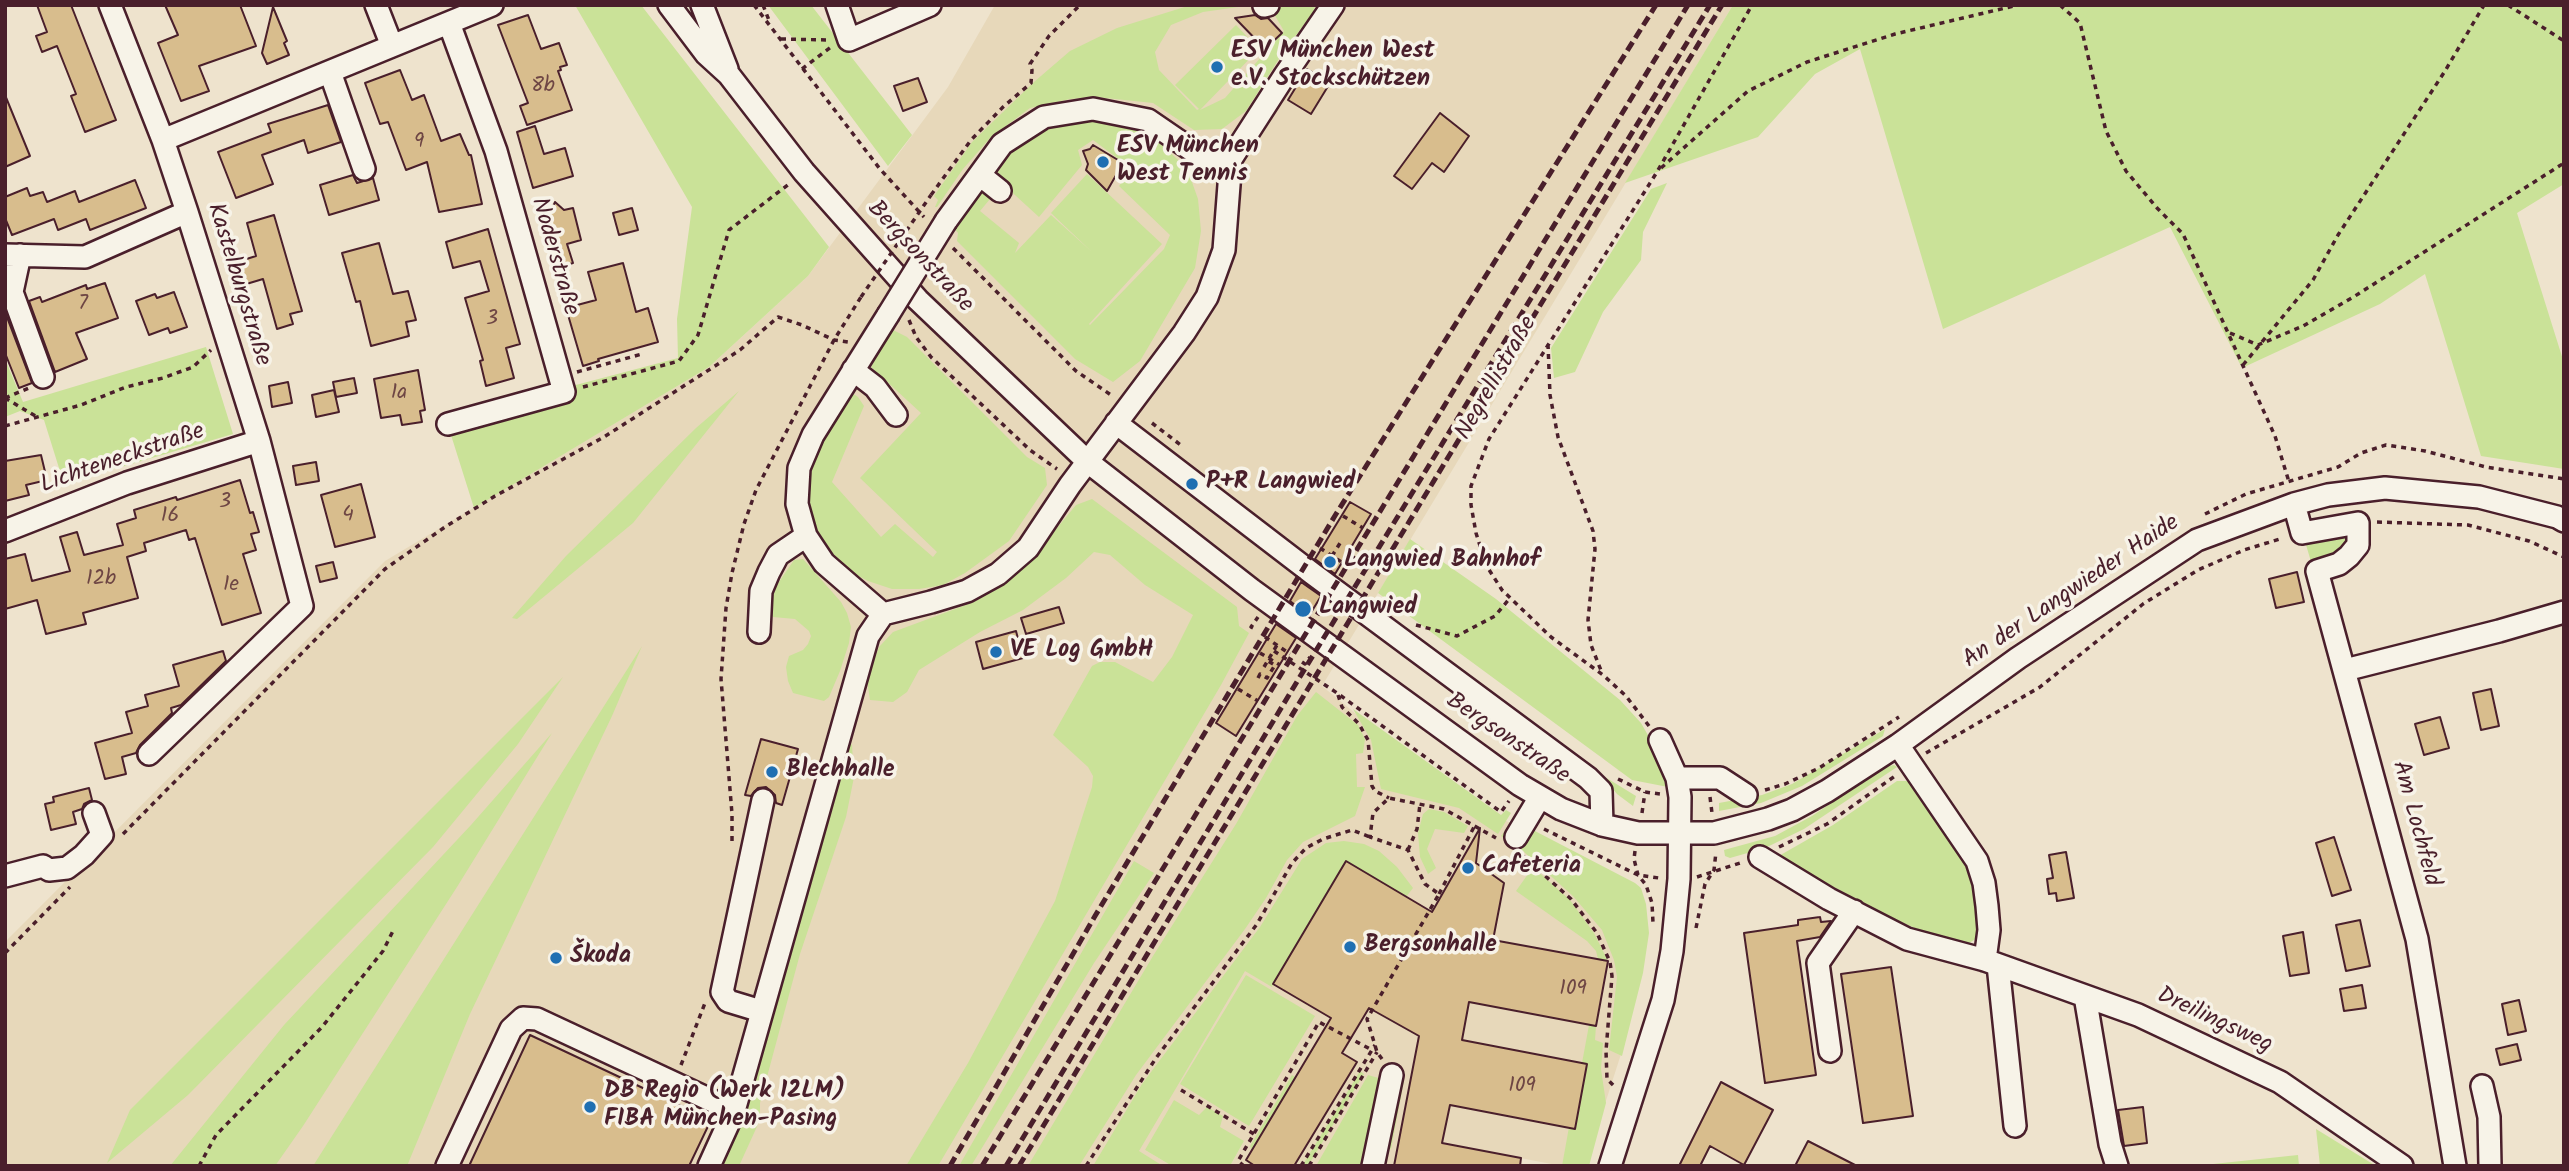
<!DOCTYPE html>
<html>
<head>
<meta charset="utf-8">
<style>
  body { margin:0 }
  #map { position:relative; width:2569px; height:1171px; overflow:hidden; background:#eee3cd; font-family:Kalam,sans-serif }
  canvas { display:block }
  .frame { position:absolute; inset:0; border:7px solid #4a1f2b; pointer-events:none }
</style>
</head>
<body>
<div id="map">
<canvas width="2569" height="1171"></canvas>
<div class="frame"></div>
</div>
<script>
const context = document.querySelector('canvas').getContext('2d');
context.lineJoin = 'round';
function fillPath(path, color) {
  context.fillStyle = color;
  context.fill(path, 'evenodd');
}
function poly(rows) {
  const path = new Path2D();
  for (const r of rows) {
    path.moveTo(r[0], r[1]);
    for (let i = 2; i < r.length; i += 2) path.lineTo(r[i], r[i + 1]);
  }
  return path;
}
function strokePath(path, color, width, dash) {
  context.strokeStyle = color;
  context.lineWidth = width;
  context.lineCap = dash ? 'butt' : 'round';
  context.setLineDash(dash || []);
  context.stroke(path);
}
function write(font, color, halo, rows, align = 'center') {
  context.font = font + ' Kalam,sans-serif';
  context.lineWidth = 7;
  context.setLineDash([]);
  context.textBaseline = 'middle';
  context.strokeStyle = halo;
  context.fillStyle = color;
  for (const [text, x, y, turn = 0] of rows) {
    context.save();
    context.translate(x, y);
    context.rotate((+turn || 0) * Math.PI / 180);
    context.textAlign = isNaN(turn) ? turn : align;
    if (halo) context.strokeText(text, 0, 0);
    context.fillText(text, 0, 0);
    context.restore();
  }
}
fillPath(poly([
  [995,5,1733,5,1322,686,1438,781,1470,802,1535,836,1617,925,1622,1051,1585,1166,1562,1166,1442,1143,1450,1105,1575,1128,1587,1064,1462,1040,1469,1002,1596,1026,1608,962,1476,936,1498,913,1504,883,1476,863,1481,827,1375,1011,1425,1040,1394,1166,1294,1166,1356,1062,1265,1166,1230,1166,1244,1141,1145,1150,1172,1166,5,1166,5,942,385,561,709,367,808,276,948,87],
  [1427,910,1354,1032,1274,984]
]), '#e7d8ba');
fillPath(poly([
  [575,5,641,5,829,247,808,276,709,367,474,508,451,435,574,398,572,386,678,358,677,319,692,207],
  [768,5,811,5,912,135,888,166],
  [1191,5,1252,5,1203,12,1171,25,1155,52,1159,70,1197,110,1199,109,1175,85,1236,25,1259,49,1200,110,1225,98,1284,31,1274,14,1275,7,1315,5,1314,11,1282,54,1246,111,1222,129,1194,130,1153,103,1096,97,1070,99,1030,108,991,137,963,169,937,207,935,207,938,200,934,196,972,142,1034,82,1070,51,1117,28],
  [1733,5,2564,5,2564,184,2517,213,2564,363,2564,469,2481,456,2425,274,2380,304,2242,368,2170,227,1943,329,1860,49,1815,74,1758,137,1625,183],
  [1099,117,1141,126,1187,168,1198,199,1201,231,1195,268,1140,361,1113,382,1075,359,957,241,958,233,954,228,977,192,984,189,990,199,980,211,1019,243,1015,253,1051,215,1092,252,1051,213,1087,174,1162,244,1089,324,1022,261,1090,325,1164,249,1170,235,1119,186,1132,169,1093,140,1078,150,1082,165,1039,217,992,174,1022,141,1054,123],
  [1667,183,1643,232,1641,260,1603,312,1575,372,1554,378,1551,348,1651,189],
  [891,329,907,337,1027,457,1045,468,1047,485,1009,541,965,573,943,585,919,589,892,589,868,581,833,563,812,530,805,489,831,419,849,391,858,397,864,406,832,482,881,537,895,524,933,557,937,552,860,478,921,413,871,367],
  [206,347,233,434,64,484,44,420,20,411,5,417,5,359,23,402],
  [739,391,633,523,517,619,512,618,566,556,696,428],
  [1092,499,1237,607,1239,626,1249,633,1221,685,938,1166,906,1166,968,1063,1055,901,1092,787,1093,776,1088,767,1053,735,1092,666,1100,662,1115,662,1153,682,1172,657,1193,615,1145,585,1110,555,1094,552,1066,578,1023,610,980,632,919,670,907,692,893,702,870,700,867,680,879,647,893,632,974,602,1005,584,1037,552,1076,505],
  [2351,531,2347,555,2312,565,2304,538],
  [1410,539,1496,599,1620,700,1641,723,1657,751,1667,778,1668,787,1632,780,1378,593],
  [803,559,841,602,847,613,851,627,849,643,840,671,829,697,824,701,793,693,788,681,786,667,789,656,803,650,808,644,811,636,809,631,795,619,773,617,770,613,771,601,777,585,794,560],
  [642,646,612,716,470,1014,407,1166,313,1166],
  [563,677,518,744,433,847,188,1095,107,1163,130,1110],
  [1316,692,1358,725,1365,739,1363,753,1356,754,1357,787,1365,787,1355,816,1303,842,1287,860,1266,898,1245,929,1136,1075,1079,1166,1028,1166,1153,956,1236,824,1297,716],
  [1353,709,1501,815,1506,810,1511,813,1498,834,1459,808,1381,789,1371,740],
  [1885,729,1883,736,1802,786,1761,803,1719,811,1719,803,1762,795,1792,784],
  [552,733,457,887,303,1126,275,1166,170,1166,284,1025,471,825],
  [848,740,852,745,854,777,846,817,800,954,760,1103,760,1120,739,1166,719,1166],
  [1894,765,1897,767,1804,829,1765,848,1730,858,1725,856,1724,850,1775,836,1812,816,1885,767],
  [1600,774,1636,796,1633,806,1617,794],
  [1897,781,1907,781,1914,785,1973,872,1982,932,1974,940,1964,946,1940,939,1892,918,1777,857,1833,825],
  [1429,809,1444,812,1468,826,1464,833,1435,829,1427,849,1436,868,1428,874,1420,857,1418,833,1423,814],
  [1533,830,1635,883,1641,888,1646,904,1649,933,1643,973,1622,1056,1609,1050,1617,977,1614,960,1602,930,1573,896,1523,851,1501,836,1505,831,1524,843],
  [1344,841,1364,844,1379,851,1397,867,1413,888,1406,897,1273,984,1272,987,1245,971,1139,1151,1163,1166,1093,1166,1142,1084,1260,927,1302,859,1326,843],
  [1134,861,1154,873,1094,963,971,1166,959,1166],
  [1533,867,1570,900,1594,933,1608,961,1598,959,1596,951,1587,941,1516,891],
  [1246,975,1315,1016,1249,1126,1180,1084],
  [1589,1025,1596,1026,1595,1040,1603,1043,1601,1069,1606,1103,1589,1166,1562,1166,1569,1127,1587,1064,1582,1063],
  [1360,1071,1364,1074,1308,1166,1302,1166],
  [1292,1075,1295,1077,1252,1150,1250,1146],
  [1368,1075,1382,1079,1365,1166,1316,1166],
  [1404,1081,1391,1149,1384,1143,1396,1082],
  [1174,1100,1199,1115,1207,1107,1223,1116,1220,1127,1244,1141,1230,1166,1172,1166,1145,1150],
  [2316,1129,2376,1166,2320,1166],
  [2298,1155,2299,1166,2214,1166,2213,1164]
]), '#cae298');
const building = poly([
  [37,5,71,5,116,120,85,132,71,96,76,94,57,46,42,52,36,36,47,32,37,5],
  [165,5,240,5,256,46,199,66,209,91,181,101,158,43,178,35,165,5],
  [273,7,287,41,284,43,289,55,267,64,262,53,273,7],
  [528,15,541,49,559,43,567,65,560,67,561,70,558,71,572,110,527,125,520,106,528,103,498,25,528,15],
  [1255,15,1261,19,1268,18,1282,33,1265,49,1235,18,1255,15],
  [1307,69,1330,83,1311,114,1288,100,1307,69],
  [400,70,412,100,424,95,441,141,460,134,469,155,471,155,482,204,439,212,427,162,406,170,388,122,380,124,365,83,400,70],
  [918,78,927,102,903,111,894,86,918,78],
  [5,95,30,156,5,167,5,95],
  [328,105,341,142,308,153,304,140,262,155,273,184,236,198,218,152,271,132,268,124,328,105],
  [1440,113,1469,136,1444,172,1432,163,1412,189,1394,176,1440,113],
  [535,126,544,154,565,148,573,176,533,188,517,132,535,126],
  [1093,145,1123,163,1107,191,1086,170,1088,164,1083,151,1090,149,1093,145],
  [353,175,357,183,373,178,379,200,329,215,320,185,353,175],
  [135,180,146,208,90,230,86,219,58,230,54,219,12,235,5,218,5,197,27,188,30,196,43,192,47,202,75,191,79,202,135,180],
  [555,202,564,210,573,208,581,240,567,244,573,263,554,269,539,217,550,214,555,202],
  [632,208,638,230,619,235,613,213,632,208],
  [274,215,302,311,290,314,293,324,277,329,263,279,243,285,237,262,256,256,247,223,274,215],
  [488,229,520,344,506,348,514,378,486,386,480,361,483,360,465,298,489,291,480,261,453,268,446,242,488,229],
  [379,243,393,294,408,291,416,320,406,322,409,336,371,346,360,301,356,302,342,253,379,243],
  [623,263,636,312,648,308,658,342,598,359,599,361,583,366,566,308,596,300,588,272,623,263],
  [105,283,118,318,76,333,87,359,55,372,29,301,40,297,42,302,86,285,87,289,105,283],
  [174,292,187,327,170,333,168,328,149,335,136,301,155,294,157,298,174,292],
  [5,312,32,383,19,388,5,353,5,312],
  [418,370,425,410,420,411,422,422,402,425,400,415,381,418,374,379,418,370],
  [354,378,357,393,336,397,333,382,354,378],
  [288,382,292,403,272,407,269,386,288,382],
  [334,390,339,412,316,417,312,395,334,390],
  [41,455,47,480,26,485,29,495,5,501,5,461,41,455],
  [316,462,319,481,296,485,293,466,316,462],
  [240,480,250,513,253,512,259,532,251,534,256,550,243,554,261,613,222,625,195,538,189,540,186,530,144,543,146,551,127,557,138,598,83,613,86,624,46,634,37,600,5,609,5,559,25,554,32,581,70,571,60,537,77,532,84,555,123,545,117,524,136,518,134,510,176,497,177,500,240,480],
  [361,484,375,537,335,547,321,495,361,484],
  [1350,502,1371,514,1335,574,1315,559,1350,502],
  [333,562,337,578,320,582,316,566,333,562],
  [2297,572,2304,602,2276,608,2269,579,2297,572],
  [1301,582,1321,596,1309,616,1290,601,1301,582],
  [1059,607,1064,623,1026,634,1021,618,1059,607],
  [1276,624,1296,638,1236,736,1216,723,1276,624],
  [1016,631,1023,658,983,669,976,642,1016,631],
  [223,651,226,661,181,705,171,708,172,713,140,745,136,753,122,757,126,774,105,779,95,743,132,733,126,712,148,706,145,695,179,686,173,665,223,651],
  [2491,689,2499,726,2481,730,2473,693,2491,689],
  [2440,717,2449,748,2424,755,2415,724,2440,717],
  [761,739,798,749,782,805,776,803,775,795,766,787,758,788,751,796,745,795,761,739],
  [89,788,92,800,84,804,82,809,73,812,76,824,51,830,45,804,54,802,53,797,89,788],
  [1480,828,1476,863,1504,883,1493,940,1608,961,1596,1026,1469,1002,1462,1040,1587,1064,1575,1129,1450,1105,1442,1143,1521,1158,1520,1166,1394,1166,1419,1036,1369,1008,1342,1053,1357,1062,1294,1166,1255,1166,1246,1160,1331,1018,1273,984,1346,861,1432,912,1480,828],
  [2334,837,2351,890,2332,896,2316,843,2334,837],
  [2066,852,2074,898,2057,901,2056,893,2049,894,2047,879,2053,878,2049,855,2066,852],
  [1820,917,1821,922,1831,921,1820,937,1797,941,1816,1075,1765,1083,1744,933,1798,925,1798,920,1820,917],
  [2360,920,2370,966,2346,971,2336,925,2360,920],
  [2303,932,2309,973,2290,976,2283,936,2303,932],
  [1891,967,1913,1116,1863,1123,1841,974,1891,967],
  [2362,985,2366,1008,2344,1011,2340,989,2362,985],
  [2519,1000,2526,1031,2508,1035,2502,1004,2519,1000],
  [530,1035,711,1120,689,1166,469,1166,530,1035],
  [2517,1044,2521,1060,2500,1065,2496,1049,2517,1044],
  [1721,1082,1773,1110,1744,1165,1710,1146,1700,1166,1679,1166,1721,1082],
  [2143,1107,2147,1143,2124,1146,2118,1110,2143,1107],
  [1808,1141,1857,1166,1795,1166,1808,1141]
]);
fillPath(building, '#d8bd8d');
strokePath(building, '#4a1f2b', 2);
const minor = poly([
  [110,5,163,140,187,212,259,441,302,606,149,754],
  [376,5,392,46],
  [669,5,706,54,729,75,804,172,918,300,1088,462,1252,590,1520,785,1561,809,1602,825,1638,833,1714,833,1768,819,1792,810,1827,791,1898,745,2018,658,2197,540,2294,504,2328,495,2385,488,2479,497,2557,517,2564,521],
  [702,5,727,69],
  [837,5,849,40,930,5],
  [1264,6,1268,5],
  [330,72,364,169],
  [163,140,492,5],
  [980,175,1000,191],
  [946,221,1002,144,1044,117,1093,109,1148,120,1202,157,1231,159],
  [5,255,85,257,187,212],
  [20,255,12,292,43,377],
  [853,370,875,387,896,415],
  [1116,423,1313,574,1588,778,1601,791,1602,825],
  [448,424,564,392,496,151,449,23],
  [2294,504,2302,533,2358,523,2358,545,2349,556,2339,564,2317,571,2417,939,2455,1166],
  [5,531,127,483,259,441],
  [883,614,824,563,806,536,797,504,799,468,813,435,888,315],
  [759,632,761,591,769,572,778,555,806,536],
  [2345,670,2499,631,2564,612],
  [1898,745,1977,861,1984,883,1987,906,1989,930,1985,960],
  [1677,778,1720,778,1746,795],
  [1516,837,1540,797],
  [1760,857,1829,899,1907,939,1985,960,2138,1015,2280,1082,2402,1166],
  [5,876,43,866,49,870,67,868,84,855,102,835,94,813],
  [1998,965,2015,1126],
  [2085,996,2110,1144,2117,1166],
  [761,1011,728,1001,722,992,763,800],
  [1830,1051,1818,963,1854,911],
  [2482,1086,2489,1117,2490,1166],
  [447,1166,511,1029,523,1018,537,1019,734,1111],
  [709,1166,734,1111,868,636,883,614,931,602,967,591,998,574,1028,548,1070,485,1184,333,1207,297,1224,250,1231,159,1285,75,1333,5],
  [1373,1166,1392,1075],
  [1610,1166,1663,1000,1672,951,1679,879,1680,797,1677,778,1660,740]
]);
strokePath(minor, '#4a1f2b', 26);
strokePath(poly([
  [754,5,880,169,924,217],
  [763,5,770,23],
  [2060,5,2080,23,2106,131,2126,171,2157,208,2183,234,2275,436,2289,482],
  [2508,5,2564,41],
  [781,39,829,40],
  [802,69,831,47],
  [1661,168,1748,91,1807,62,1895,34,2018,5],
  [931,195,971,140,1003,107,1031,83,1032,70,1030,64,1049,36,1080,5],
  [953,248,1076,371,1114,397],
  [909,320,916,337,931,357,1030,450,1057,469],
  [2230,333,2258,345,2303,326,2355,296,2564,163],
  [1548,344,1550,395,1558,437,1593,531,1595,549,1588,620,1591,645,1602,673],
  [2243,365,2313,280,2338,235,2445,71,2484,5],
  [577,372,642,354],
  [583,387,679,361,698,335,729,230,789,184],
  [5,398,29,388],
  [5,398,37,417],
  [1152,423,1182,446],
  [5,426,81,405,126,387,163,378,193,367,211,350],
  [2205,514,2246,494,2338,467,2361,453,2386,445,2425,451,2486,467,2564,479],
  [1343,516,1363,528],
  [2377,522,2468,525,2529,541,2564,557],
  [1320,548,1343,563],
  [1332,556,1342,540],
  [1416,625,1457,636,1495,616,1510,598],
  [1253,628,1251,627,1258,617],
  [1265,637,1290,654],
  [1274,651,1337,693,1501,812,1509,801],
  [1260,653,1280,665],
  [1302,662,1305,664,1310,657],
  [1264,667,1277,645],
  [1258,678,1260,674,1267,678,1275,665,1268,661],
  [1238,689,1258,701],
  [1338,695,1342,707,1359,724,1368,740,1372,786,1375,791,1389,798],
  [1649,726,1626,696,1603,675,1551,637,1502,590,1486,565,1476,533,1471,505,1471,486,1489,439,1657,172,1752,5],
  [1926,753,2040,687,2143,604,2198,570,2244,550,2283,538],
  [1618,779,1645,792,1660,794],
  [1765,790,1785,784,1819,768,1899,717],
  [1710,797,1712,813],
  [1642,813,1645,792],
  [1544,829,1638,875,1659,878],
  [123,834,385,569,445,527,495,496,604,437,740,350,778,317,802,325,834,340,848,342],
  [732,841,732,814,721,679,726,608,732,573,744,524,756,490,834,340,861,297],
  [1779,847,1827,824,1895,776],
  [1408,850,1417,829,1420,804],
  [1635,851,1634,859,1638,875,1646,885,1652,903,1653,923],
  [1523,856,1571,899,1597,933,1610,962,1612,976,1606,1051,1607,1079,1616,1088],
  [1697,877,1743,862],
  [1439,894,1474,827],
  [1696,928,1705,884,1714,870,1716,852],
  [5,953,70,887],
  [1382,1059,1377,1052,1367,1019,1439,894,1425,884,1408,850,1370,837,1373,813,1389,798,1444,809,1496,838],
  [681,1065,705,1003],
  [1181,1090,1254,1134],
  [199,1166,216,1135,322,1027,383,951,394,929],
  [1086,1166,1156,1058,1257,924,1292,863,1306,848,1323,839,1352,830,1370,837],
  [1244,1166,1238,1161,1319,1022,1372,1050],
  [1301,1166,1375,1045],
  [1309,1166,1377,1052]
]), '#4a1f2b', 3.5, [5, 5]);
strokePath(minor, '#f7f3e8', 21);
strokePath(poly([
  [950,1166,1095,916,1336,514,1656,5],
  [982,1166,1688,5],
  [1006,1166,1298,680,1710,5],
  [1019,1166,1722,5]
]), '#4a1f2b', 5, [10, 5]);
const minorBridge = poly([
  [888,315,946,221]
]);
strokePath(minorBridge, '#4a1f2b', 26, []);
strokePath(poly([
  [861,297,931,195]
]), '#4a1f2b', 3.5, [5, 5]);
strokePath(minorBridge, '#f7f3e8', 21);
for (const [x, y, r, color] of [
  [1217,67,7,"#1f6fb2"],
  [1103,162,7,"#1f6fb2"],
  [1192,484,7,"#1f6fb2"],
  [1330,562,7,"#1f6fb2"],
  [1303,609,9,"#1f6fb2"],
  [996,652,7,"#1f6fb2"],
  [772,772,7,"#1f6fb2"],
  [1468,868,7,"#1f6fb2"],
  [1350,947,7,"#1f6fb2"],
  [556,958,7,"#1f6fb2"],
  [590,1107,7,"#1f6fb2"]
]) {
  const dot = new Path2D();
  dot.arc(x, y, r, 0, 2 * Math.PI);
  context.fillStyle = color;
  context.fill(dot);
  strokePath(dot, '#f7f3e8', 2.5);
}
write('21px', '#6e4644', null, [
  ["8b",543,87],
  ["9",419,143],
  ["7",83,305],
  ["3",492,320],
  ["1a",399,394],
  ["3",225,503],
  ["4",348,516],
  ["16",170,517],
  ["12b",101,580],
  ["1e",231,586],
  ["109",1573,990],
  ["109",1522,1087]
]);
write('bold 24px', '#4a1f2b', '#f7f3e8', [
  ["ESV München West",1231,53],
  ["e.V. Stockschützen",1231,81],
  ["ESV München",1117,148],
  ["West Tennis",1117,176],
  ["P+R Langwied",1206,484],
  ["Langwied Bahnhof",1344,562],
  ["Langwied",1319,609],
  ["VE Log GmbH",1010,652],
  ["Blechhalle",786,772],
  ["Cafeteria",1482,868],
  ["Bergsonhalle",1364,947],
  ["Škoda",570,958],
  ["DB Regio (Werk 12LM)",604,1093],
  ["FIBA München-Pasing",604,1121]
], 'left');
write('24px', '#4a1f2b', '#f7f3e8', [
  ["Noderstraße",553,257,74],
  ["Bergsonstraße",919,258,47],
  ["Kastelburgstraße",237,285,73],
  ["Negrellistraße",1498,379,-60],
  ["Lichteneckstraße",123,460,-19],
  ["An der Langwieder Haide",2072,593,-34],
  ["Bergsonstraße",1507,740,34],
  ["Am Lochfeld",2414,824,75],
  ["Dreilingsweg",2214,1022,25]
]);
</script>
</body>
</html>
